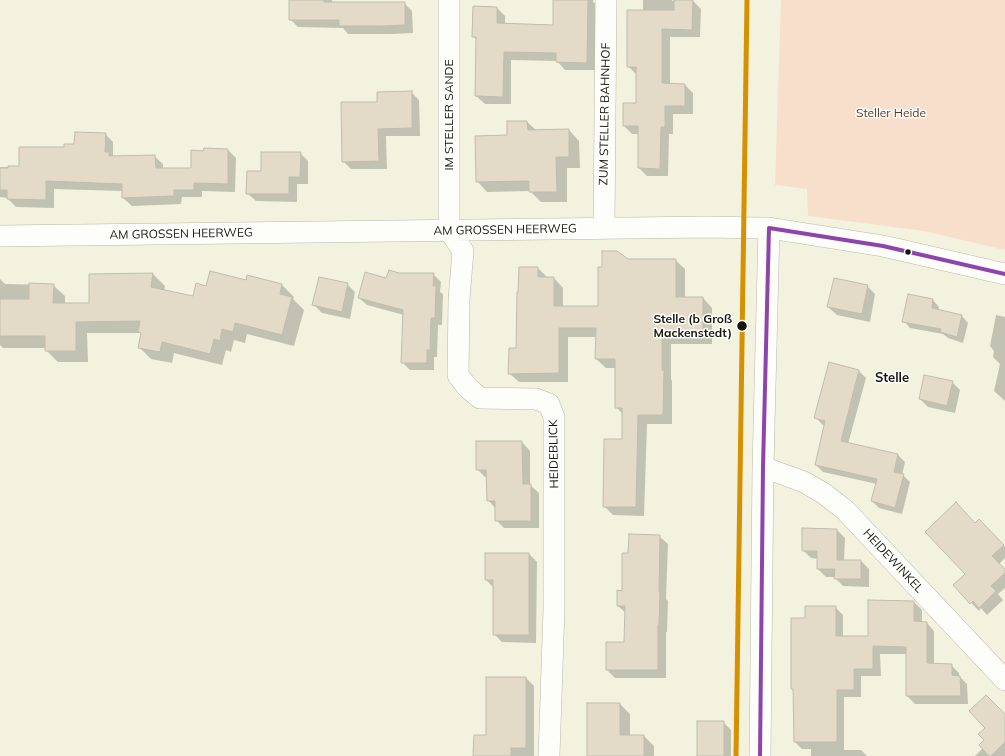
<!DOCTYPE html>
<html>
<head>
<meta charset="utf-8">
<style>
  body { margin:0 }
  canvas { display:block; background:#f2f2de }
</style>
</head>
<body>
<canvas width="1005" height="756"></canvas>
<script>
const context = document.querySelector('canvas').getContext('2d');
context.lineJoin = 'round';
function fillPath(path, color) {
  context.fillStyle = color;
  context.fill(path, 'evenodd');
}
function poly(rows) {
  const path = new Path2D();
  for (const r of rows) {
    path.moveTo(r[0], r[1]);
    for (let i = 2; i < r.length; i += 2) path.lineTo(r[i], r[i + 1]);
  }
  return path;
}
function strokePath(path, color, width, dash) {
  context.strokeStyle = color;
  context.lineWidth = width;
  context.lineCap = dash ? 'butt' : 'round';
  context.setLineDash(dash || []);
  context.stroke(path);
}
function write(font, color, halo, rows, align = 'center') {
  context.font = font + ' Mulish,sans-serif';
  context.lineWidth = 3;
  context.setLineDash([]);
  context.textBaseline = 'middle';
  context.strokeStyle = halo;
  context.fillStyle = color;
  for (const [text, x, y, turn = 0] of rows) {
    context.save();
    context.translate(x, y);
    context.rotate((+turn || 0) * Math.PI / 180);
    context.textAlign = isNaN(turn) ? turn : align;
    if (halo) context.strokeText(text, 0, 0);
    context.fillText(text, 0, 0);
    context.restore();
  }
}
fillPath(poly([
  [781,0,1005,0,1005,250,924,231,808,216,807,189,775,185]
]), '#f8dfcb');
fillPath(poly([
  [290,0,332,0,332,3,404,3,412,11,413,33,392,34,348,34,343,28,298,27,290,19],
  [554,0,593,0,593,2,596,4,595,70,565,70,557,61,511,60,511,104,485,104,476,96,477,41,473,36,497,8,505,16,505,25,554,26],
  [643,0,672,0,672,1,693,1,701,9,700,37,670,37,670,84,685,85,693,93,693,114,673,114,673,134,669,134,668,176,647,176,639,168,639,134,632,134,624,126,637,104,636,74,628,66,643,11],
  [411,92,419,100,420,136,386,136,387,169,351,169,343,161,378,103],
  [527,122,536,130,569,130,579,141,580,168,567,168,567,202,541,202,530,191,487,192,477,181,508,136],
  [105,134,113,142,113,157,154,156,163,164,163,169,192,169,204,152,228,150,236,158,235,192,202,191,202,197,182,197,181,204,132,206,123,198,123,191,54,189,54,208,16,207,8,199,8,198,0,197,0,167,20,167,65,148],
  [300,153,308,161,308,184,297,184,297,202,256,201,247,193,262,172],
  [627,260,675,260,685,269,685,298,703,298,712,308,712,344,671,344,671,379,672,381,672,424,647,424,644,516,613,515,604,506,623,440,623,414,616,407,616,368,606,368,596,359,597,337,568,337,568,382,519,382,509,373,517,349,538,268,547,277,554,278,563,288,563,307,599,307],
  [153,274,165,286,164,291,194,297,207,287,246,281,248,276,282,285,294,297,293,299,304,310,294,346,247,334,245,343,234,340,231,352,226,350,222,365,174,353,172,363,151,359,139,347,142,334,140,333,87,333,88,362,58,362,46,350,46,348,3,348,0,345,0,279,5,284,53,285,65,296,65,304,90,304,90,275],
  [399,274,433,274,441,282,440,292,443,294,442,325,438,325,437,357,434,357,434,370,410,370,402,362,404,315,367,305,359,298,387,279],
  [347,284,355,292,350,319,322,313,314,305],
  [867,286,875,294,870,322,837,315,828,307],
  [933,300,939,307,938,311,962,316,968,323,963,343,948,338,943,334,910,328,904,321],
  [996,315,1005,317,1005,401,994,391,1000,364,993,357,994,351,990,346],
  [830,363,859,371,866,378,848,444,898,455,905,462,902,475,903,475,910,482,902,514,879,508,872,501,877,484,823,472,816,465,825,426,823,425,816,418],
  [952,382,960,390,955,413,928,407,920,399],
  [522,442,530,451,530,485,539,493,539,528,504,528,496,520,496,509,488,500,487,477,485,477,477,469],
  [979,520,1005,547,1005,558,999,564,1005,570,1005,588,998,594,1003,600,987,615,981,608,979,611,954,585,966,574],
  [837,530,845,538,844,561,861,561,869,569,869,587,843,586,835,578,835,577,826,577,818,569,818,559,811,558,803,550],
  [659,536,668,544,666,599,668,601,667,632,666,632,666,678,615,678,607,670,625,643,626,613,618,606,623,592,629,554],
  [529,554,537,562,536,643,502,642,494,634,494,588,486,580],
  [914,602,922,610,922,623,927,623,934,631,934,665,951,665,959,673,959,676,967,684,968,704,915,704,907,696,907,654,880,654,881,676,861,676,861,697,844,697,844,750,861,750,867,756,811,756,811,749,802,749,795,742,794,691,792,689,806,619,835,607,843,615,843,637,869,637],
  [526,678,534,686,534,756,474,756],
  [620,704,630,714,630,736,644,736,654,746,654,756,588,756],
  [1005,715,1005,756,975,756,983,748],
  [723,722,731,730,731,756,698,756]
]), '#0003');
const building = poly([
  [289,0,324,0,324,2,405,2,405,25,383,26,339,26,339,20,289,20,289,0],
  [553,0,588,0,587,63,556,62,556,53,504,52,503,97,475,96,476,37,472,37,473,6,497,7,497,23,553,25,553,0],
  [674,0,693,0,692,30,662,29,662,83,685,84,685,106,665,106,665,127,661,127,660,169,638,168,638,126,623,126,623,103,636,103,636,67,627,67,627,10,674,10,674,0],
  [412,91,412,128,378,129,379,161,342,162,341,102,377,102,377,92,412,91],
  [507,121,527,121,528,130,569,129,569,157,556,157,557,192,529,192,529,181,476,182,475,136,507,135,507,121],
  [75,132,106,133,105,152,109,152,109,156,155,155,156,168,191,168,191,150,203,151,204,148,228,149,228,184,194,183,194,190,174,190,174,196,122,198,122,184,46,181,46,200,7,199,7,190,0,190,0,168,8,168,8,166,19,166,19,147,64,147,64,144,74,144,75,132],
  [261,152,301,152,300,177,289,177,289,194,246,194,247,171,261,171,261,152],
  [602,251,617,251,628,259,676,259,676,297,703,297,703,335,662,335,662,370,664,370,663,415,638,415,636,507,603,507,604,439,622,439,622,408,615,408,615,359,595,359,596,328,559,328,559,373,508,374,509,348,516,348,517,292,518,292,519,267,538,267,538,277,554,277,554,306,598,306,598,267,602,267,602,251],
  [389,270,399,273,434,273,433,286,436,286,435,318,431,318,430,350,427,350,427,363,401,363,403,310,358,298,365,272,386,278,389,270],
  [210,271,246,280,247,275,282,284,280,294,292,297,282,335,235,323,233,332,222,329,220,341,214,339,210,354,162,342,160,352,138,348,141,333,138,332,140,321,76,322,76,351,45,351,45,336,0,336,0,299,29,299,29,283,54,284,53,303,89,303,89,274,153,273,151,287,193,296,196,283,206,286,210,271],
  [319,277,348,283,342,312,312,305,319,277],
  [834,278,868,285,862,314,827,307,834,278],
  [908,294,933,299,932,308,962,315,957,337,940,332,941,329,902,322,908,294],
  [829,362,859,370,841,441,898,454,894,472,904,474,895,508,871,501,877,479,815,465,825,421,814,418,829,362],
  [924,375,953,381,947,406,919,399,924,375],
  [476,441,522,441,523,484,531,484,531,521,495,521,495,501,487,501,486,470,476,470,476,441],
  [956,502,975,523,979,519,1004,545,992,556,1005,569,1005,573,991,586,996,591,979,608,973,601,970,604,953,585,965,574,925,532,956,502],
  [802,528,837,529,837,560,861,560,861,579,834,579,835,569,817,569,817,551,802,551,802,528],
  [629,534,660,535,659,592,660,592,659,625,658,625,658,670,606,670,606,642,624,642,625,606,617,606,617,590,622,591,622,553,628,553,629,534],
  [485,553,529,553,529,635,493,635,493,580,485,580,485,553],
  [868,600,914,601,914,621,927,622,927,663,952,664,952,675,960,676,961,696,906,696,906,647,873,646,873,669,854,669,854,690,837,690,837,742,794,742,793,689,791,689,791,618,805,618,805,606,836,606,836,636,868,636,868,600],
  [486,677,526,677,526,748,511,748,511,756,473,756,474,735,486,735,486,677],
  [986,695,1005,714,1005,742,991,756,989,756,979,745,984,740,978,734,985,728,969,711,986,695],
  [587,703,620,703,620,735,644,735,644,756,587,756,587,703],
  [697,721,724,721,724,756,697,756,697,721]
]);
fillPath(building, '#e3dbc7');
strokePath(building, '#c0bcae', 1);
const street = poly([
  [449,0,449,230,463,251,459,299,458,375,468,388,480,398,536,399,549,404,554,417,554,609,549,756],
  [604,228,606,0],
  [0,236,708,227,760,228,769,228,883,246,1005,274],
  [763,467,804,482,823,493,845,510,1005,680],
  [760,756,763,467,769,228]
]);
strokePath(street, '#b9b9a9', 22);
strokePath(street, '#fdfdfa', 21);
strokePath(poly([
  [769,228,883,246,1005,274],
  [760,756,763,467,769,228]
]), '#8e44ad', 4);
strokePath(poly([
  [736,756,747,0]
]), '#d59102', 5);
for (const [x, y, r, color] of [
  [908,252,3.5,"#17170a"],
  [742,326,5.5,"#17170a"]
]) {
  const dot = new Path2D();
  dot.arc(x, y, r, 0, 2 * Math.PI);
  context.fillStyle = color;
  context.fill(dot);
  strokePath(dot, '#fff', 1.5);
}
write('12px', '#673217', '#fff', [
  ["Steller Heide",891,113]
]);
write('12px', '#17170a', '#fff', [
  ["ZUM STELLER BAHNHOF",605,114,-89],
  ["IM STELLER SANDE",449,115,-90],
  ["AM GROSSEN HEERWEG",505,230,-1],
  ["AM GROSSEN HEERWEG",181,234,-1],
  ["HEIDEBLICK",554,454,-91],
  ["HEIDEWINKEL",893,561,47]
]);
write('bold 12px', '#17170a', '#fff', [
  ["Stelle (b Groß",732,319],
  ["Mackenstedt)",732,333]
], 'right');
write('bold 13px', '#17170a', '#fff', [
  ["Stelle",892,378]
]);
</script>
</body>
</html>
